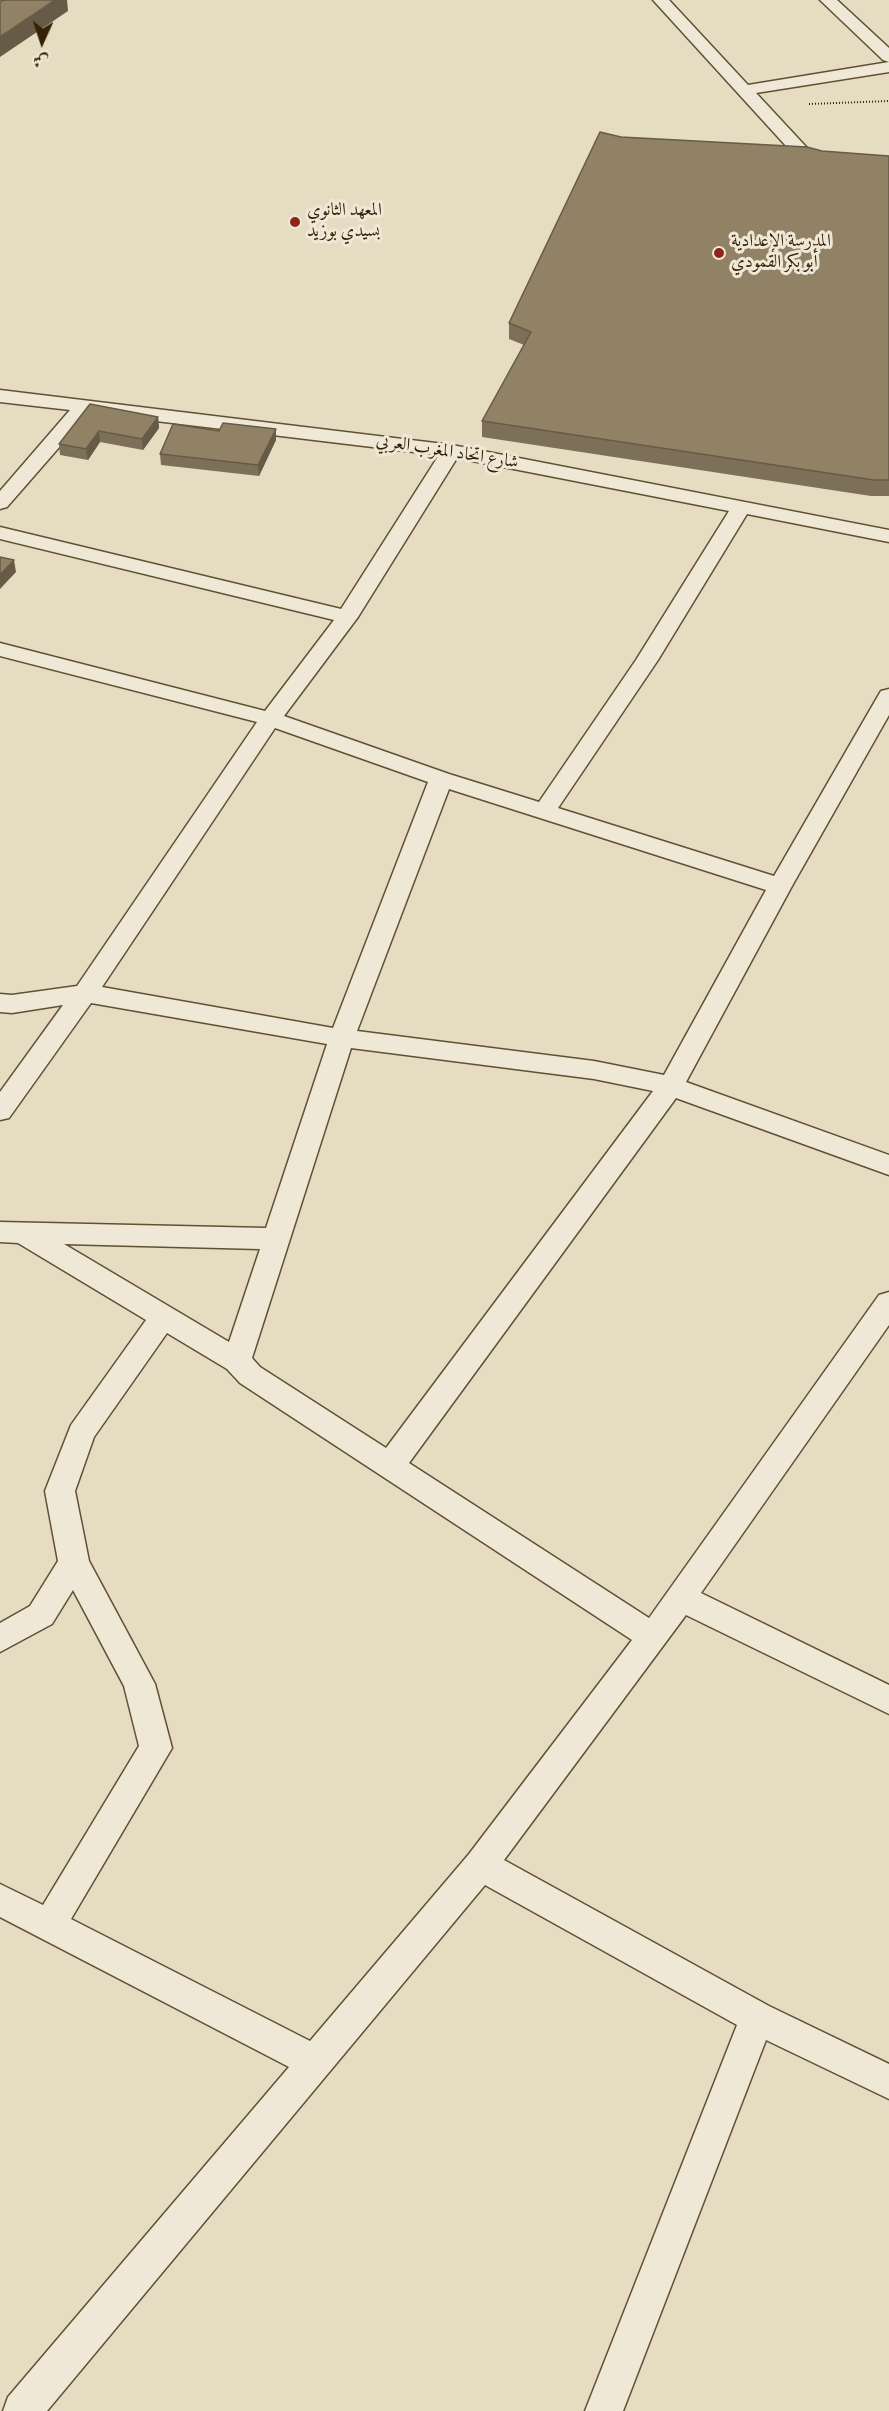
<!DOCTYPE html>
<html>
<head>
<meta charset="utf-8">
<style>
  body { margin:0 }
  #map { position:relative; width:889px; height:2411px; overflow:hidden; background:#e6dcc1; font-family:Vollkorn,Amiri,serif }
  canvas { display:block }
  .north { position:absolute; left:12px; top:12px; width:60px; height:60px; -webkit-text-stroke:4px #efe8d7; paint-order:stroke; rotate:183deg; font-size:16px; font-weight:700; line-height:24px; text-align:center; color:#352103 }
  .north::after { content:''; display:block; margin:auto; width:21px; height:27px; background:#352103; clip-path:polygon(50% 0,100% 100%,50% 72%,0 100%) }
</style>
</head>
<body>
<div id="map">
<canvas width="889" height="2411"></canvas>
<div class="north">ش</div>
</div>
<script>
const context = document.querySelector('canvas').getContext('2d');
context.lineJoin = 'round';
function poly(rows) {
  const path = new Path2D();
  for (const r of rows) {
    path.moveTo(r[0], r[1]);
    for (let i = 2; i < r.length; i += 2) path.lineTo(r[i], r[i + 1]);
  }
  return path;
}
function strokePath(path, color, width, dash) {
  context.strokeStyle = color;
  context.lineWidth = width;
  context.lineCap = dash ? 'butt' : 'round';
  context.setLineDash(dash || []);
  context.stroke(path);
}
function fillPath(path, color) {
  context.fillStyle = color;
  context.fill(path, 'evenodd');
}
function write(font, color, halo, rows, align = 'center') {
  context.font = font + ' Vollkorn,Amiri,serif';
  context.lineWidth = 6;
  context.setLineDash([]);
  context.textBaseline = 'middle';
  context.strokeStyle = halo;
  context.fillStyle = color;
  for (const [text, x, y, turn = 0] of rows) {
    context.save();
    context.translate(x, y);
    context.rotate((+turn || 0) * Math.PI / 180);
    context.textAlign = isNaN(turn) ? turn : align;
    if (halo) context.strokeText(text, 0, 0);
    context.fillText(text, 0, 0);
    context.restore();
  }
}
const minor = poly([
  [653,0,669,0,748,85,889,62,889,72,756,93,809,150,821,154,889,159,889,169,820,164,797,158,653,0],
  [820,0,837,0,889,48,889,62,883,60,820,0],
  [0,390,452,445,889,530,889,542,747,514,658,660,558,808,774,876,878,696,881,691,889,689,889,715,792,886,686,1082,889,1155,889,1175,676,1098,409,1463,649,1618,879,1295,889,1292,889,1325,701,1593,889,1685,889,1714,686,1615,504,1860,769,2006,889,2064,889,2099,766,2040,623,2411,585,2411,737,2025,485,1885,47,2411,3,2411,8,2397,289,2067,0,1917,0,1884,43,1905,139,1746,124,1686,73,1590,52,1624,0,1652,0,1623,30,1606,58,1561,45,1491,71,1425,146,1320,18,1243,0,1242,0,1222,266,1228,327,1044,91,1003,9,1118,0,1120,0,1092,63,1005,12,1013,0,1012,0,994,12,995,77,986,257,722,0,656,0,643,265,711,334,620,0,539,0,527,341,609,439,455,89,413,7,507,0,509,0,491,70,410,0,402,0,390],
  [457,458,729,511,636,660,539,802,449,774,284,716,358,617,457,458],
  [275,728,428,782,333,1028,102,987,275,728],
  [449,789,766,890,664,1075,594,1061,357,1031,449,789],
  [351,1048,594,1079,653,1091,386,1448,260,1367,252,1358,351,1048],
  [64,1244,260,1249,229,1342,64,1244],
  [167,1333,227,1369,240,1383,632,1640,469,1854,310,2041,71,1919,172,1748,155,1684,89,1561,75,1491,94,1437,167,1333]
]);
strokePath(minor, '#615032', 3);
strokePath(poly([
  [809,104,889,101]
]), '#352103', 2, [1, 2]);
fillPath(minor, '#efe8d7');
fillPath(poly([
  [822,151,889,156,889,496,871,496,482,437,482,421,524,345,509,339,509,323],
  [90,404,158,417,159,428,143,450,100,442,88,460,60,455,59,444],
  [276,429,276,440,259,476,161,465,160,454,219,431]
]), '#7d7058');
fillPath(poly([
  [55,0,67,0,68,11,0,57,0,37],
  [158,417,159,428,143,450,142,439],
  [276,429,276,440,259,476,258,465],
  [99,431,100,442,88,460,86,449],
  [14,560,16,572,0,589,0,575]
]), '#665b47');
const building = poly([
  [7,0,55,0,0,37,0,1,7,0],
  [600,132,621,137,807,147,822,151,889,156,889,480,874,480,482,421,531,332,509,323,600,132],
  [90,404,158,417,142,439,99,431,86,449,59,444,90,404],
  [223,423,276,429,258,465,160,454,173,424,219,431,223,423],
  [0,557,14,560,0,575,0,557]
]);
fillPath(building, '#918266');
strokePath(building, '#665b47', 1.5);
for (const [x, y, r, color] of [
  [295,222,6,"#8f2418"],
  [719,253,6,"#8f2418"]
]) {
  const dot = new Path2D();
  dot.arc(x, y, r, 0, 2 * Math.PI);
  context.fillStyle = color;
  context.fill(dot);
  strokePath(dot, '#efe8d7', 2);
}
write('18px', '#352103', '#efe8d7', [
  ["المعهد الثانوي",307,212],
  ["بسيدي بوزيد",307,233],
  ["المدرسة الإعدادية",731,243],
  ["أبو بكر القمودي",731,264]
], 'left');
write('18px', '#352103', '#efe8d7', [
  ["شارع اتحاد المغرب العربي",447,453,9]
]);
</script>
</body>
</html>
